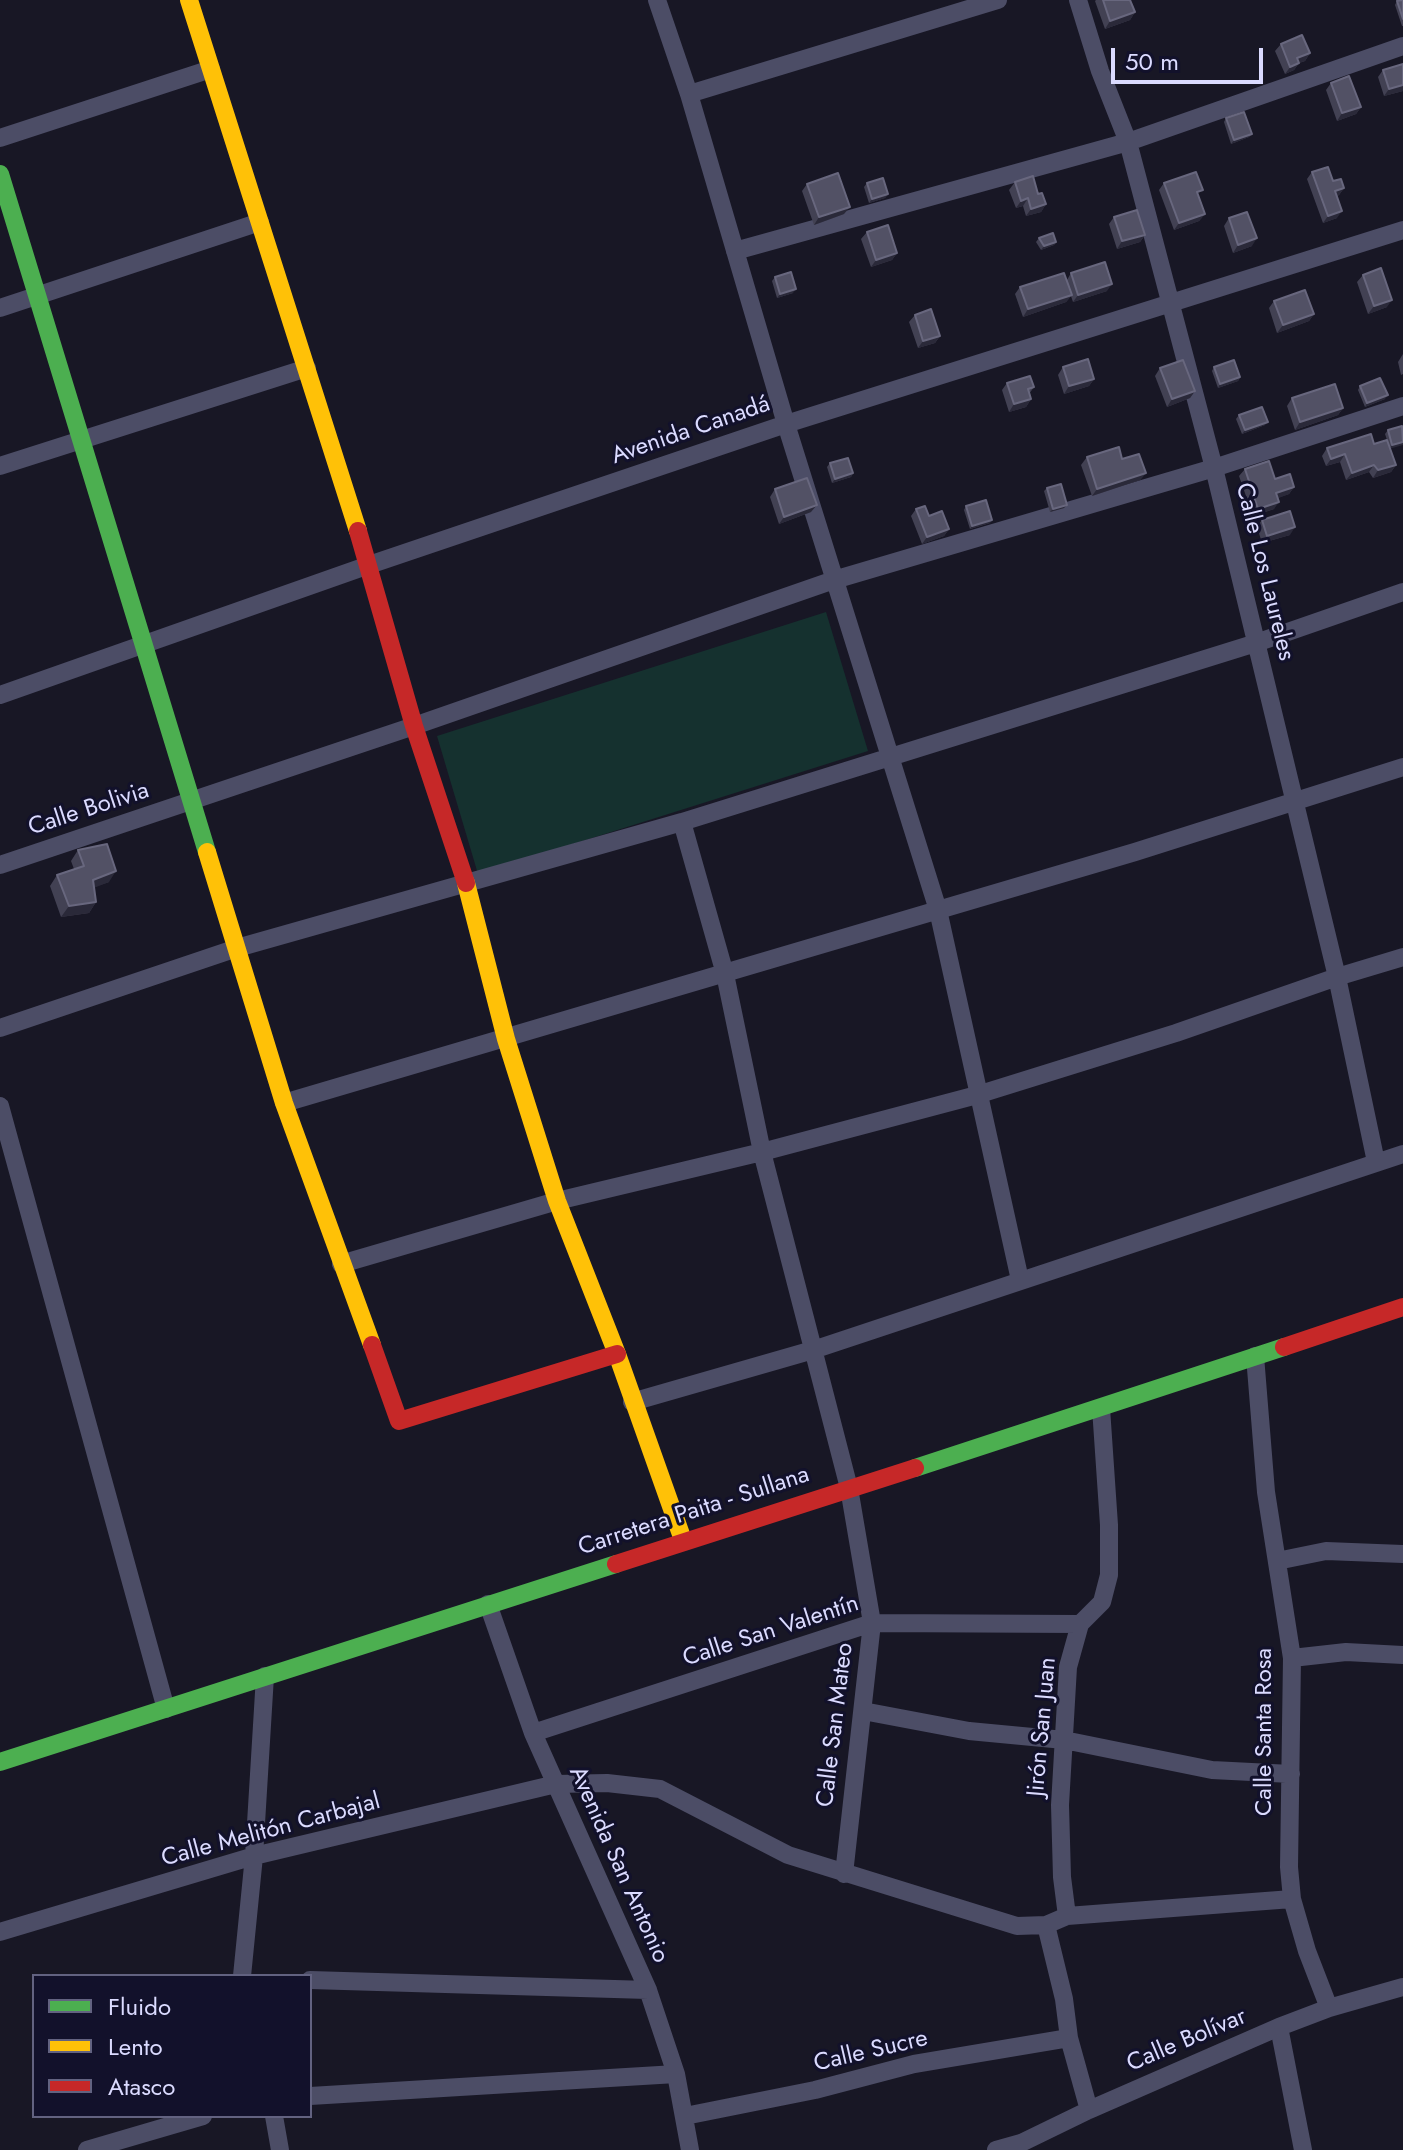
<!DOCTYPE html>
<html>
<head>
<meta charset="utf-8">
<style>
  body { margin:0 }
  #map { position:relative; width:1403px; height:2150px; overflow:hidden; background:#181725; font-family:Jost,sans-serif }
  canvas { display:block }
  .legend { position:absolute; left:32px; top:1974px; width:280px; height:144px; box-sizing:border-box; background:#12112b; border:2px solid #626280; margin:0; padding:10px 14px; list-style:none; font-size:24px; color:#dbdbff }
  .legend li { display:flex; align-items:center; gap:16px; height:40px }
  .legend b { width:40px; border:2px solid #626280 }
  .scale { position:absolute; left:1111px; top:48px; width:152px; height:36px; box-sizing:border-box; border:4px solid #dbdbff; border-top:0; padding-left:10px; font-size:24px; line-height:28px; white-space:nowrap; color:#dbdbff; -webkit-text-stroke:6px #12112b; paint-order:stroke }
</style>
</head>
<body>
<div id="map">
<canvas width="1403" height="2150"></canvas>
<ul class="legend">
<li><b style="height:10px;background:#4caf50"></b>Fluido</li>
<li><b style="height:10px;background:#ffc107"></b>Lento</li>
<li><b style="height:10px;background:#c62828"></b>Atasco</li>
</ul>
<div class="scale">50 m</div>
</div>
<script>
const context = document.querySelector('canvas').getContext('2d');
context.lineJoin = 'round';
function fillPath(path, color) {
  context.fillStyle = color;
  context.fill(path, 'evenodd');
}
function poly(rows) {
  const path = new Path2D();
  for (const r of rows) {
    path.moveTo(r[0], r[1]);
    for (let i = 2; i < r.length; i += 2) path.lineTo(r[i], r[i + 1]);
  }
  return path;
}
function strokePath(path, color, width, dash) {
  context.strokeStyle = color;
  context.lineWidth = width;
  context.lineCap = dash ? 'butt' : 'round';
  context.setLineDash(dash || []);
  context.stroke(path);
}
function write(font, color, halo, rows, align = 'center') {
  context.font = font + ' Jost,sans-serif';
  context.lineWidth = 6;
  context.setLineDash([]);
  context.textBaseline = 'middle';
  context.strokeStyle = halo;
  context.fillStyle = color;
  for (const [text, x, y, turn = 0] of rows) {
    context.save();
    context.translate(x, y);
    context.rotate((+turn || 0) * Math.PI / 180);
    context.textAlign = isNaN(turn) ? turn : align;
    if (halo) context.strokeText(text, 0, 0);
    context.fillText(text, 0, 0);
    context.restore();
  }
}
fillPath(poly([
  [826,612,868,751,478,874,437,736]
]), '#15312f');
strokePath(poly([
  [657,0,689,94,786,424,938,910,1020,1280],
  [1078,0,1100,71,1128,142,1214,468,1337,977,1376,1162],
  [689,94,998,0],
  [0,138,211,69],
  [735,251,1128,142,1403,46],
  [0,308,260,222],
  [0,466,307,368],
  [0,695,369,565,786,424,1403,230],
  [682,822,725,974,762,1152,849,1488,872,1623,844,1874],
  [0,865,414,726,834,580,1214,468,1403,406],
  [0,1028,237,948,682,822,1256,643,1403,592],
  [284,1103,1135,852,1403,767],
  [0,1106,166,1709],
  [341,1264,557,1201,762,1152,977,1095,1176,1033,1337,977,1403,957],
  [1255,1356,1266,1492,1292,1658,1289,1867,1292,1899,1307,1951,1329,2008],
  [632,1402,813,1350,1403,1154],
  [1277,1561,1326,1551,1403,1554],
  [488,1604,533,1733,648,1990,676,2074,690,2150],
  [1292,1658,1346,1652,1403,1655],
  [863,1711,969,1731,1064,1740,1212,1770,1291,1774],
  [533,1733,872,1623,1080,1624],
  [1067,1916,1062,1877,1060,1805,1068,1667,1080,1624,1102,1602,1109,1575,1109,1525,1101,1408],
  [1046,1925,1064,1999,1069,2038,1089,2110],
  [0,1932,254,1856,556,1784,607,1783,660,1789,788,1855,1017,1926,1046,1925,1067,1916,1292,1899],
  [242,1976,254,1856,265,1676],
  [310,1980,648,1990],
  [1279,2027,1303,2150],
  [310,2096,676,2074],
  [274,2116,280,2150],
  [685,2116,815,2090,914,2064,1069,2038],
  [87,2150,203,2116],
  [996,2150,1021,2143,1089,2110,1279,2027,1329,2008,1403,1987]
]), '#4c4d66', 18);
strokePath(poly([
  [0,174,207,852],
  [915,1468,1284,1347],
  [0,1762,616,1564]
]), '#4caf50', 18);
strokePath(poly([
  [189,0,358,531],
  [207,852,284,1103,372,1345],
  [466,883,506,1039,557,1201,617,1354,683,1540]
]), '#ffc107', 18);
strokePath(poly([
  [358,531,414,726,466,883],
  [372,1345,399,1421,617,1354],
  [1284,1347,1403,1307],
  [616,1564,915,1468]
]), '#c62828', 18);
fillPath(poly([
  [1096,0,1130,0,1135,12,1130,20,1105,29,1095,1],
  [1403,0,1403,26,1402,26,1395,5,1397,1],
  [1281,44,1310,53,1305,61,1299,63,1294,70,1285,74,1275,51],
  [1403,64,1403,91,1384,96,1378,77,1383,70],
  [1331,83,1361,107,1356,114,1337,121,1326,90],
  [1226,118,1252,134,1249,137,1231,144,1224,122],
  [1312,172,1333,181,1344,188,1339,195,1337,196,1337,218,1323,223,1307,179],
  [1015,182,1038,194,1046,204,1041,212,1026,216,1023,206,1016,208,1009,190],
  [867,183,888,194,885,198,869,203,864,187],
  [1164,183,1198,197,1205,214,1199,221,1174,230,1159,190],
  [807,184,844,214,814,225,802,191],
  [1114,217,1145,235,1140,242,1117,249,1109,224],
  [1229,218,1252,246,1233,253,1224,226],
  [867,232,897,253,892,260,871,267,861,239],
  [1039,238,1056,242,1054,245,1041,250,1036,242],
  [1071,273,1107,291,1073,302,1071,296,1066,302,1023,317,1015,294,1020,287,1067,280],
  [1363,275,1387,307,1368,314,1357,282],
  [775,277,793,293,777,298,772,281],
  [1274,301,1314,314,1309,321,1277,333,1269,308],
  [915,315,940,336,935,343,918,348,909,322],
  [1403,354,1403,374,1401,375,1398,362],
  [1063,367,1094,379,1089,386,1064,394,1058,375],
  [1214,367,1240,377,1238,381,1218,388,1212,371],
  [1160,368,1195,391,1190,398,1167,407,1155,376],
  [1007,383,1034,387,1029,394,1031,399,1026,407,1009,412,1002,390],
  [1360,386,1385,399,1365,407,1358,390],
  [1292,398,1343,408,1338,415,1295,430,1287,406],
  [1239,415,1265,425,1242,434,1236,419],
  [1402,426,1390,449,1396,465,1391,472,1373,478,1369,472,1346,480,1340,462,1326,466,1322,456,1327,448,1374,444,1387,440,1385,434,1388,430],
  [1087,457,1122,459,1146,473,1140,480,1092,496,1081,465],
  [830,463,853,473,851,477,832,483,827,467],
  [1245,469,1275,479,1294,487,1289,494,1277,498,1274,509,1253,516,1239,476],
  [1047,488,1064,508,1050,512,1044,491],
  [775,489,811,512,779,524,770,497],
  [966,506,990,523,970,529,964,510],
  [916,509,949,529,944,536,922,544,911,516],
  [1262,520,1290,535,1262,543,1257,527],
  [78,850,109,882,94,887,96,902,89,913,61,917,50,886,57,875,74,869,71,861]
]), '#424153');
fillPath(poly([
  [1135,12,1130,20,1105,29,1110,21],
  [1310,53,1305,61,1299,63,1294,70,1285,74,1297,58],
  [1403,85,1403,91,1384,96,1389,89],
  [1361,107,1356,114,1337,121,1342,113],
  [1252,134,1249,137,1231,144,1234,140],
  [1344,188,1339,195,1330,199,1335,191],
  [888,194,885,198,869,203,872,199],
  [1028,198,1023,206,1016,208,1021,201],
  [1046,204,1041,212,1026,216,1031,209],
  [850,207,844,214,814,225,819,217],
  [1342,211,1337,218,1323,223,1328,216],
  [1205,214,1199,221,1174,230,1179,223],
  [1145,235,1140,242,1117,249,1122,241],
  [1257,238,1252,246,1233,253,1238,245],
  [1056,242,1054,245,1041,250,1044,246],
  [897,253,892,260,871,267,876,260],
  [1112,284,1107,291,1073,302,1078,295],
  [796,289,793,293,777,298,780,294],
  [1072,295,1066,302,1023,317,1028,309],
  [1392,300,1387,307,1368,314,1374,306],
  [1314,314,1309,321,1277,333,1283,325],
  [940,336,935,343,918,348,923,341],
  [1240,377,1238,381,1218,388,1220,384],
  [1094,379,1089,386,1064,394,1069,386],
  [1195,391,1190,398,1167,407,1172,399],
  [1388,395,1385,399,1365,407,1367,403],
  [1031,399,1026,407,1009,412,1014,404],
  [1343,408,1338,415,1295,430,1300,422],
  [1268,422,1265,425,1242,434,1245,430],
  [1403,442,1403,445,1389,449,1392,445],
  [1345,454,1340,462,1326,466,1331,459],
  [1374,465,1369,472,1346,480,1352,473],
  [1396,465,1391,472,1373,478,1378,470],
  [853,473,851,477,832,483,835,479],
  [1146,473,1140,480,1092,496,1097,489],
  [1294,487,1289,494,1271,501,1276,493],
  [1279,502,1274,509,1253,516,1258,509],
  [817,505,811,512,779,524,784,517],
  [1067,505,1064,508,1050,512,1053,509],
  [992,520,990,523,970,529,972,526],
  [1295,527,1290,535,1262,543,1267,536],
  [949,529,944,536,922,544,927,537],
  [116,871,109,882,86,891,93,880],
  [96,902,89,913,61,917,69,906]
]), '#2a2939');
const building = poly([
  [1103,0,1130,0,1135,12,1110,21,1103,0],
  [1402,0,1403,0,1403,19,1397,1,1402,0],
  [1302,35,1310,53,1297,58,1299,63,1290,67,1281,44,1302,35],
  [1403,64,1403,85,1389,89,1383,70,1403,64],
  [1349,76,1361,107,1342,113,1331,83,1349,76],
  [1244,112,1252,134,1234,140,1226,118,1244,112],
  [1328,167,1333,181,1341,179,1344,188,1335,191,1342,211,1328,216,1312,172,1328,167],
  [1196,172,1203,190,1197,192,1205,214,1179,223,1164,183,1196,172],
  [838,173,850,207,819,217,807,184,838,173],
  [1033,176,1038,194,1042,193,1046,204,1031,209,1028,198,1021,201,1015,182,1033,176],
  [883,178,888,194,872,199,867,183,883,178],
  [1137,210,1145,235,1122,241,1114,217,1137,210],
  [1247,212,1257,238,1238,245,1229,218,1247,212],
  [888,225,897,253,876,260,867,232,888,225],
  [1053,233,1056,242,1044,246,1039,238,1053,233],
  [1105,262,1112,284,1078,295,1071,273,1105,262],
  [1381,268,1392,300,1374,306,1363,275,1381,268],
  [791,272,796,289,780,294,775,277,791,272],
  [1064,273,1072,295,1028,309,1020,287,1064,273],
  [1305,290,1314,314,1283,325,1274,301,1305,290],
  [931,309,940,336,923,341,915,315,931,309],
  [1088,359,1094,379,1069,386,1063,367,1088,359],
  [1183,360,1195,391,1172,399,1160,368,1183,360],
  [1234,360,1240,377,1220,384,1214,367,1234,360],
  [1030,376,1034,387,1028,389,1031,399,1014,404,1007,383,1030,376],
  [1380,378,1388,395,1367,403,1360,386,1380,378],
  [1335,384,1343,408,1300,422,1292,398,1335,384],
  [1262,407,1268,422,1245,430,1239,415,1262,407],
  [1402,426,1403,442,1392,445,1388,430,1402,426],
  [1371,434,1374,444,1387,440,1396,465,1378,470,1374,465,1352,473,1345,454,1331,459,1327,448,1371,434],
  [1119,447,1122,459,1139,454,1146,473,1097,489,1087,457,1119,447],
  [848,458,853,473,835,479,830,463,848,458],
  [1269,461,1275,479,1290,474,1294,487,1276,493,1279,502,1258,509,1245,469,1269,461],
  [807,478,817,505,784,517,775,489,807,478],
  [1061,484,1067,505,1053,509,1047,488,1061,484],
  [986,500,992,520,972,526,966,506,986,500],
  [925,506,929,516,942,511,949,529,927,537,916,509,925,506],
  [1290,511,1295,527,1267,536,1262,520,1290,511],
  [107,844,116,871,93,880,96,902,69,906,57,875,84,866,78,850,107,844]
]);
fillPath(building, '#525165');
strokePath(building, '#68677e', 2);
write('24px', '#dbdbff', '#12112b', [
  ["Avenida Canadá",691,431,-19],
  ["Calle Los Laureles",1264,572,76],
  ["Calle Bolivia",89,810,-18],
  ["Carretera Paita - Sullana",694,1512,-18],
  ["Calle San Valentín",771,1632,-18],
  ["Calle San Mateo",836,1725,-83],
  ["Jirón San Juan",1043,1727,-85],
  ["Calle Santa Rosa",1265,1732,-90],
  ["Calle Melitón Carbajal",271,1831,-15],
  ["Avenida San Antonio",618,1865,66],
  ["Calle Bolívar",1187,2041,-23],
  ["Calle Sucre",871,2052,-13]
]);
</script>
</body>
</html>
